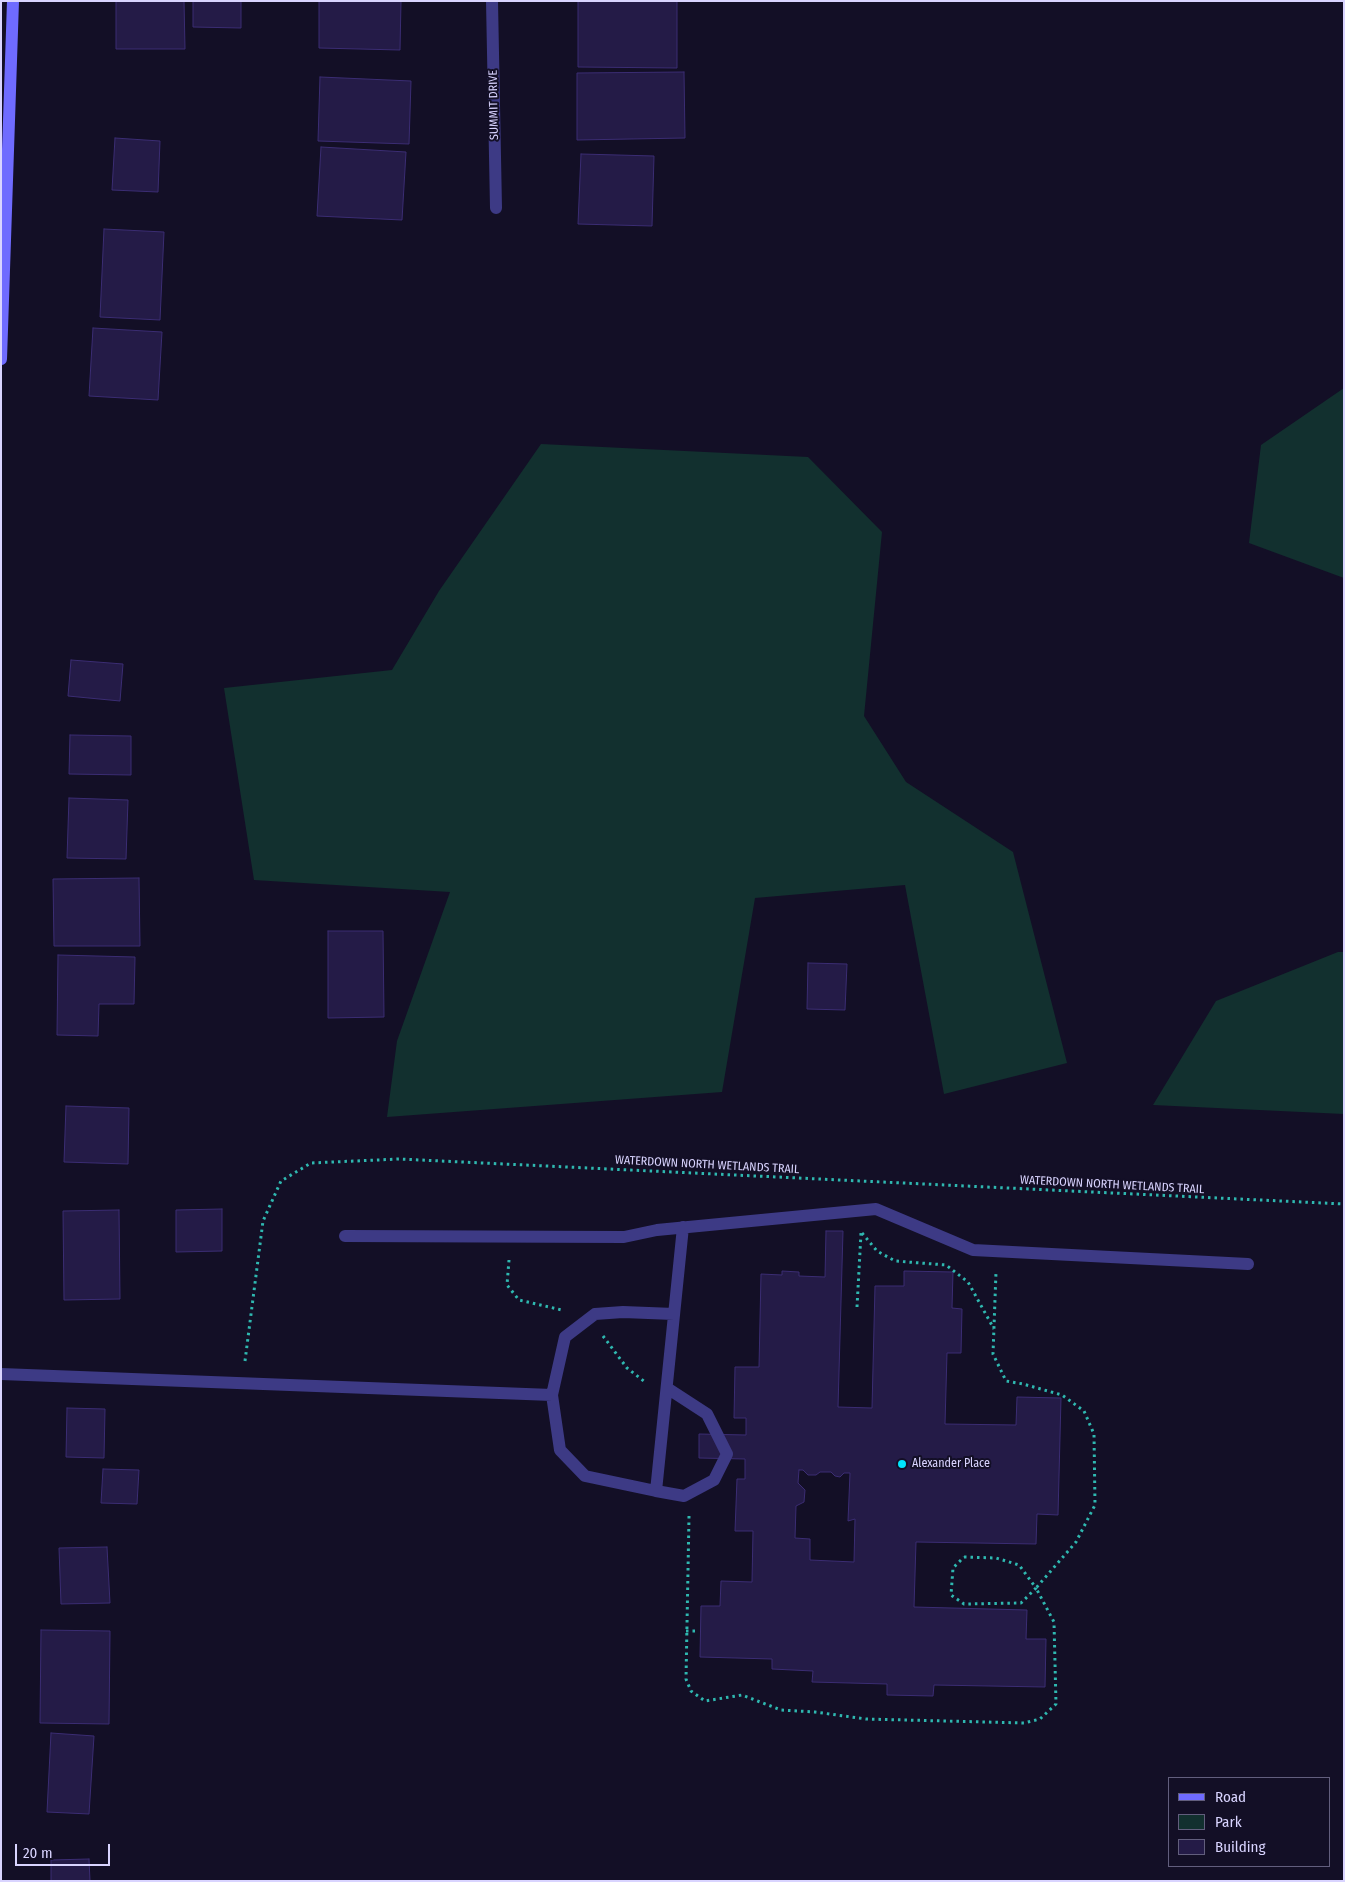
<!DOCTYPE html>
<html>
<head>
<meta charset="utf-8">
<style>
  body { margin:0 }
  #map { position:relative; width:1345px; height:1882px; overflow:hidden; background:#130f26; font-family:"Fira Sans Condensed",sans-serif }
  canvas { display:block }
  .frame { position:absolute; inset:0; border:2px solid #d9d4ff; pointer-events:none }
  .legend { position:absolute; left:1168px; top:1777px; width:162px; height:90px; box-sizing:border-box; background:#130f26; border:1px solid #625e7d; margin:0; padding:6px 9px; list-style:none; font-size:15px; color:#d9d4ff }
  .legend li { display:flex; align-items:center; gap:10px; height:25px }
  .legend b { width:25px; border:1px solid #625e7d }
  .scale { position:absolute; left:15px; top:1844px; width:95px; height:22px; box-sizing:border-box; border:2px solid #d9d4ff; border-top:0; padding-left:6px; font-size:15px; line-height:18px; white-space:nowrap; color:#d9d4ff; -webkit-text-stroke:4px #130f26; paint-order:stroke }
</style>
</head>
<body>
<div id="map">
<canvas width="1345" height="1882"></canvas>
<div class="frame"></div>
<ul class="legend">
<li><b style="height:6px;background:#6f6bff"></b>Road</li>
<li><b style="height:14px;background:#12302f"></b>Park</li>
<li><b style="height:14px;background:#241b47"></b>Building</li>
</ul>
<div class="scale">20 m</div>
</div>
<script>
const context = document.querySelector('canvas').getContext('2d');
context.lineJoin = 'round';
function fillPath(path, color) {
  context.fillStyle = color;
  context.fill(path, 'evenodd');
}
function poly(rows) {
  const path = new Path2D();
  for (const r of rows) {
    path.moveTo(r[0], r[1]);
    for (let i = 2; i < r.length; i += 2) path.lineTo(r[i], r[i + 1]);
  }
  return path;
}
function strokePath(path, color, width, dash) {
  context.strokeStyle = color;
  context.lineWidth = width;
  context.lineCap = dash ? 'butt' : 'round';
  context.setLineDash(dash || []);
  context.stroke(path);
}
function write(font, color, halo, rows, align = 'center') {
  context.font = font + ' "Fira Sans Condensed",sans-serif';
  context.lineWidth = 4;
  context.setLineDash([]);
  context.textBaseline = 'middle';
  context.strokeStyle = halo;
  context.fillStyle = color;
  for (const [text, x, y, turn = 0] of rows) {
    context.save();
    context.translate(x, y);
    context.rotate((+turn || 0) * Math.PI / 180);
    context.textAlign = isNaN(turn) ? turn : align;
    if (halo) context.strokeText(text, 0, 0);
    context.fillText(text, 0, 0);
    context.restore();
  }
}
fillPath(poly([
  [1344,388,1344,578,1249,543,1261,445],
  [541,444,808,457,882,532,864,716,906,782,1013,852,1067,1063,944,1094,905,885,755,898,722,1092,387,1117,397,1041,450,892,254,880,224,688,392,670,439,591],
  [1338,952,1344,952,1344,1114,1153,1105,1216,1001]
]), '#12302f');
const building = poly([
  [116,1,184,1,185,49,116,49,116,1],
  [193,1,241,1,241,28,193,27,193,1],
  [319,1,401,1,400,50,319,48,319,1],
  [578,1,677,1,677,68,578,67,578,1],
  [684,72,685,138,577,140,577,73,684,72],
  [320,77,411,81,409,144,318,141,320,77],
  [115,138,160,141,158,192,112,190,115,138],
  [321,147,406,152,402,220,317,216,321,147],
  [581,154,654,156,652,226,578,224,581,154],
  [104,229,164,232,160,320,100,317,104,229],
  [93,328,162,332,158,400,89,396,93,328],
  [71,660,123,664,120,701,68,696,71,660],
  [70,735,131,736,131,775,69,774,70,735],
  [69,798,128,800,126,859,67,858,69,798],
  [139,878,140,946,54,946,53,879,139,878],
  [328,931,383,931,384,1017,328,1018,328,931],
  [58,955,135,957,134,1004,99,1004,98,1036,57,1035,58,955],
  [808,963,847,964,845,1010,807,1009,808,963],
  [66,1106,129,1108,128,1164,64,1162,66,1106],
  [222,1209,222,1251,176,1252,176,1210,222,1209],
  [119,1210,120,1299,64,1300,63,1211,119,1210],
  [826,1231,843,1231,838,1407,872,1408,875,1286,904,1286,904,1271,953,1272,952,1308,962,1309,961,1353,947,1353,945,1424,1016,1425,1017,1397,1061,1398,1058,1515,1037,1514,1036,1544,916,1542,914,1607,1027,1610,1026,1639,1046,1639,1045,1687,934,1685,933,1696,887,1695,887,1684,812,1682,813,1671,772,1669,772,1659,700,1657,701,1606,720,1606,721,1581,752,1582,753,1531,735,1531,737,1479,745,1479,745,1459,699,1458,699,1434,746,1435,746,1418,734,1418,735,1367,759,1367,761,1274,782,1275,782,1271,799,1272,799,1276,825,1277,826,1231],
  [799,1470,803,1470,808,1475,816,1475,820,1472,831,1472,835,1476,840,1477,844,1473,850,1473,848,1521,855,1519,854,1562,810,1560,810,1539,795,1538,796,1506,804,1502,805,1490,798,1483,799,1470],
  [67,1408,105,1409,104,1458,66,1457,67,1408],
  [103,1469,139,1470,137,1504,101,1503,103,1469],
  [107,1547,110,1603,61,1604,59,1548,107,1547],
  [41,1630,110,1631,109,1724,40,1723,41,1630],
  [51,1733,94,1736,89,1814,47,1812,51,1733],
  [89,1859,90,1881,51,1881,51,1860,89,1859]
]);
fillPath(building, '#241b47');
strokePath(building, '#3b2d73', 1);
strokePath(poly([
  [862,1233,877,1251,895,1261,946,1265,968,1282,994,1329],
  [509,1260,507,1285,519,1300,562,1310],
  [857,1307,861,1233],
  [603,1336,627,1368,645,1382],
  [245,1361,263,1221,281,1181,311,1163,399,1159,1344,1204],
  [689,1516,686,1679,691,1691,705,1701,742,1695,781,1710,815,1712,866,1719,1024,1723,1040,1719,1056,1704,1054,1622,1036,1588,1076,1542,1095,1505,1094,1434,1084,1411,1062,1395,1023,1384,1006,1381,993,1354,996,1272],
  [964,1557,996,1558,1019,1565,1036,1588,1021,1603,964,1604,951,1595,953,1568,964,1557],
  [686,1631,697,1631]
]), '#2fb8b0', 3, [2.5, 4]);
strokePath(poly([
  [345,1236,624,1237,657,1230,876,1209,973,1250,1248,1264],
  [674,1314,623,1312,595,1314,565,1337,552,1395,560,1450,585,1476,656,1491,683,1227],
  [1,1374,552,1395],
  [656,1491,684,1496,714,1480,727,1454,707,1414,667,1388]
]), '#3d3a85', 12);
strokePath(poly([
  [492,1,496,208]
]), '#3d3a85', 12);
strokePath(poly([
  [1,359,13,1]
]), '#6f6bff', 12);
for (const [x, y, r, color] of [
  [902,1464,5,"#00e5ff"]
]) {
  const dot = new Path2D();
  dot.arc(x, y, r, 0, 2 * Math.PI);
  context.fillStyle = color;
  context.fill(dot);
  strokePath(dot, '#130f26', 2);
}
write('12px', '#d9d4ff', '#130f26', [
  ["SUMMIT DRIVE",494,105,-91],
  ["WATERDOWN NORTH WETLANDS TRAIL",707,1165,3],
  ["WATERDOWN NORTH WETLANDS TRAIL",1112,1185,3]
]);
write('12px', '#d9d4ff', '#130f26', [
  ["Alexander Place",912,1464]
], 'left');
</script>
</body>
</html>
